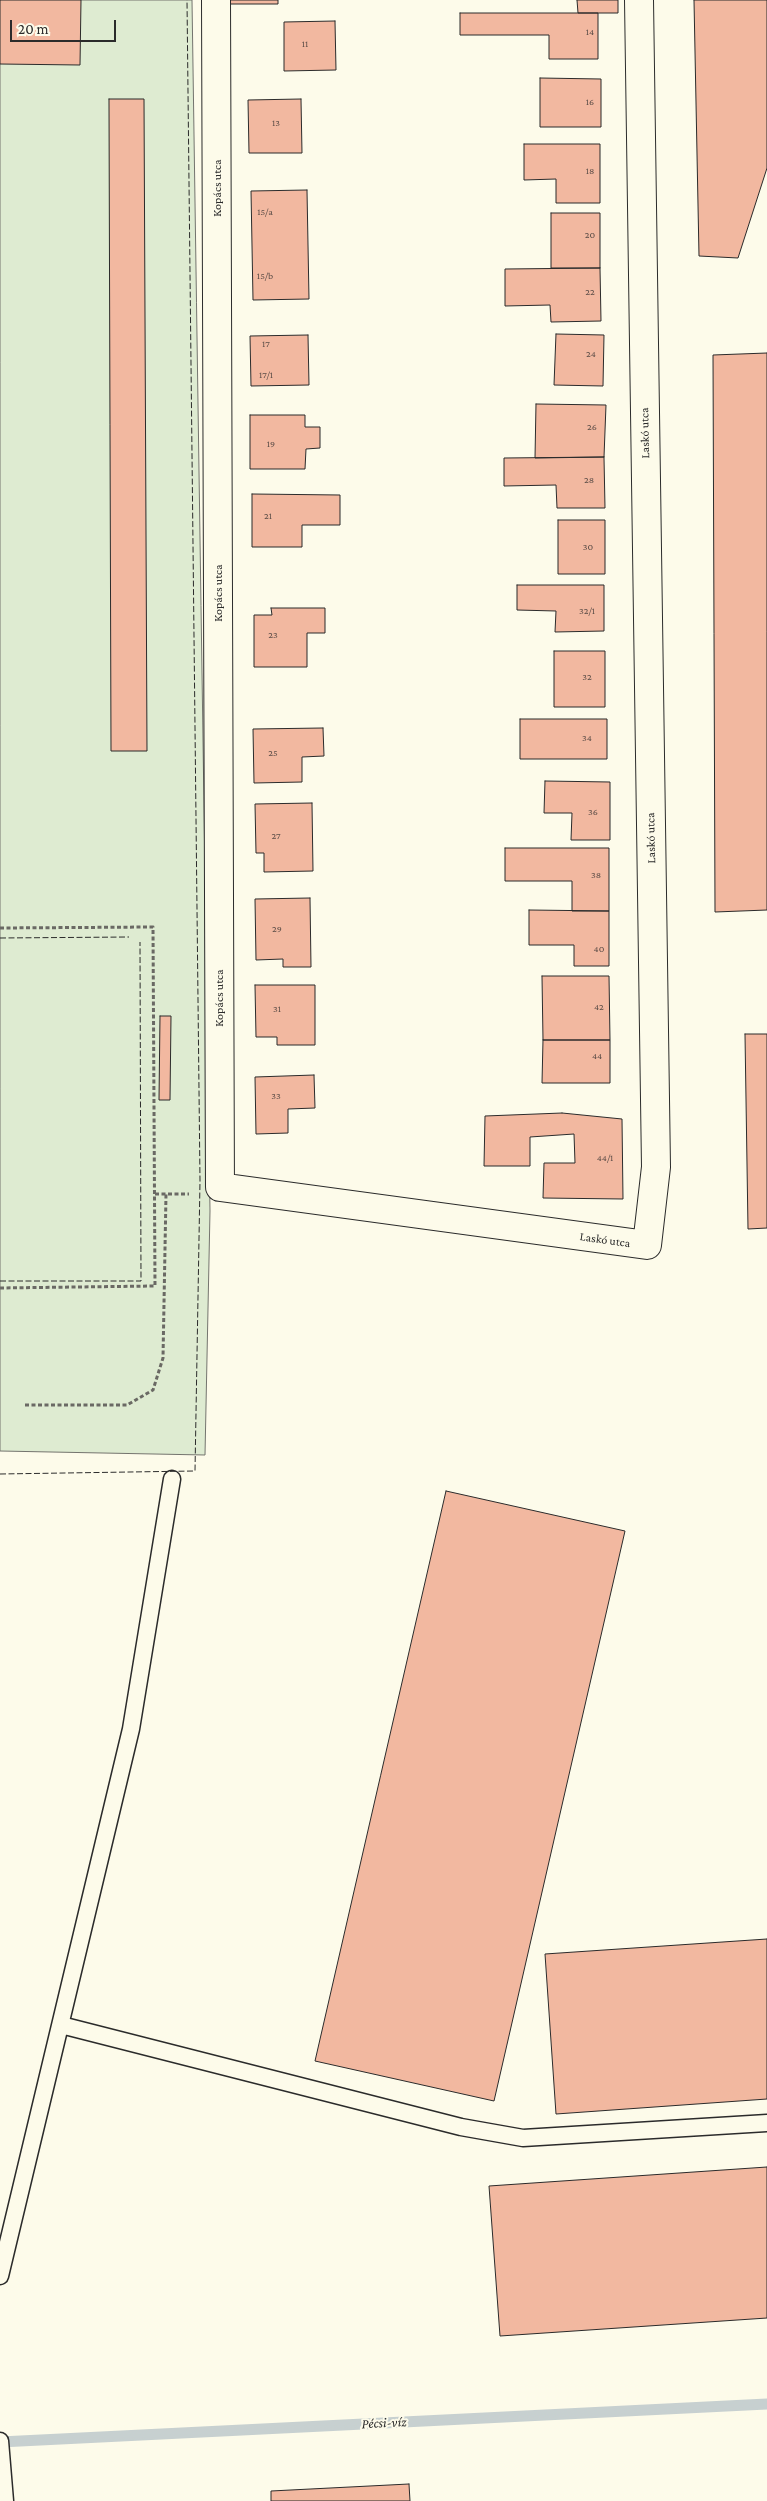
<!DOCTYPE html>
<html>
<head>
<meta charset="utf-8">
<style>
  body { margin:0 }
  #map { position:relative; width:767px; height:2501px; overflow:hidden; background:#fdfbea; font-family:"Crimson Pro",serif }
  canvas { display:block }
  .scale { position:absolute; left:10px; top:20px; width:106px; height:22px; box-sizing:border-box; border:2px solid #2b2b2b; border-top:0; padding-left:6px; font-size:15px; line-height:18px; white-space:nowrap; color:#2b2b2b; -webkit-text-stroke:4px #fdfbea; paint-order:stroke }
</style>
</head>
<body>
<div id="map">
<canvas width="767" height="2501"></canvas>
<div class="scale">20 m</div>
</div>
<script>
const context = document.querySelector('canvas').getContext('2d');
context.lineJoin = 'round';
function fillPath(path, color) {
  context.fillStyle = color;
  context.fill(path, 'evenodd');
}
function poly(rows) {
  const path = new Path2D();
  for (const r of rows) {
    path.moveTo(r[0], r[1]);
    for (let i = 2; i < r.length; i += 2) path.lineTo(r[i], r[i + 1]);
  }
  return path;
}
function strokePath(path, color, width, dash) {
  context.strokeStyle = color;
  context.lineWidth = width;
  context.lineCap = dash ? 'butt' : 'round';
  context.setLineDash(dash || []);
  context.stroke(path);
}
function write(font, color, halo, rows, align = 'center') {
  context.font = font + ' "Crimson Pro",serif';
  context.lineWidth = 4;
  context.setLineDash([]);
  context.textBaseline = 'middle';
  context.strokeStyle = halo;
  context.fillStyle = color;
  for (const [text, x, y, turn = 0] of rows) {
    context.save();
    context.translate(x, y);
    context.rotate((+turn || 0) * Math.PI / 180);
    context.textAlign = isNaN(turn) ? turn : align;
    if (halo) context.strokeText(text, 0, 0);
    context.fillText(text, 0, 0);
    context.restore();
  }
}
const green = poly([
  [0,0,192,0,210,1211,205,1455,0,1451,0,0]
]);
fillPath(green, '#deebd1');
strokePath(green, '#74746e', 1);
strokePath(poly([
  [0,2442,767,2404]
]), '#c7d0d0', 11);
const building = poly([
  [0,0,81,0,80,65,0,64,0,0],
  [230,0,278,0,278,4,230,4,230,0],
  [577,0,618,0,618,13,578,13,577,0],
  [694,0,767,0,767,168,738,258,699,256,694,0],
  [460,13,598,13,598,59,549,59,549,35,460,35,460,13],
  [335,21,336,70,284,71,284,22,335,21],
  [540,78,601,79,601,127,540,127,540,78],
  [109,99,144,99,147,751,111,751,109,99],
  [301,99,302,153,249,153,248,100,301,99],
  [524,144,600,144,600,203,556,203,556,179,524,180,524,144],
  [307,190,309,299,253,300,251,191,307,190],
  [551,213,600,213,600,268,551,268,551,213],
  [600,268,601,321,551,322,550,305,505,306,505,269,600,268],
  [556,334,604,335,603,386,554,385,556,334],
  [308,335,309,385,251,386,250,336,308,335],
  [767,353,767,910,715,912,713,355,767,353],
  [536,404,606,405,604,457,535,458,536,404],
  [250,415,305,415,305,427,320,427,320,448,306,449,305,469,250,469,250,415],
  [604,457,605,508,557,508,556,485,504,486,504,458,604,457],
  [252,494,340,495,340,525,302,525,302,547,252,547,252,494],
  [558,520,605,520,605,574,558,574,558,520],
  [517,585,604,585,604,631,555,632,556,611,517,610,517,585],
  [271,608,325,608,325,633,307,633,307,667,254,667,254,615,272,615,271,608],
  [554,651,605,651,605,707,554,707,554,651],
  [520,719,607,719,607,759,520,759,520,719],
  [323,728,324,756,302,757,302,782,254,783,253,729,323,728],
  [545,781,610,782,610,840,571,840,572,813,544,813,545,781],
  [312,803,313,871,264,872,264,853,256,853,255,804,312,803],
  [505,848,609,848,609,911,572,911,572,881,505,881,505,848],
  [310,898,311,967,283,967,283,959,256,960,255,899,310,898],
  [529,910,609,911,609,966,574,966,574,945,529,945,529,910],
  [542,976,609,976,610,1040,543,1040,542,976],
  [255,985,315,985,315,1045,277,1045,277,1037,256,1037,255,985],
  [160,1016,171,1016,170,1100,159,1100,160,1016],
  [745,1034,767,1034,767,1228,748,1229,745,1034],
  [543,1040,610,1040,610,1083,542,1083,543,1040],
  [314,1075,315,1108,288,1109,288,1133,256,1134,255,1077,314,1075],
  [562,1113,622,1119,623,1199,543,1198,544,1163,575,1163,574,1134,530,1137,530,1166,484,1166,485,1116,562,1113],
  [446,1491,625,1531,494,2101,315,2061,446,1491],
  [767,1939,767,2099,556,2114,545,1954,767,1939],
  [767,2167,767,2318,500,2336,489,2186,767,2167],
  [409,2484,410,2501,271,2501,271,2491,409,2484]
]);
fillPath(building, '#f2b8a0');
strokePath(building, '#2b2b2b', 1);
const lane = poly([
  [61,2025,461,2127,523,2138,767,2123],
  [0,2276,131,1729,172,1479],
  [0,2441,5,2501]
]);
const street = poly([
  [216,0,220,1187,647,1245,656,1167,639,0]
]);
strokePath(lane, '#2b2b2b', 19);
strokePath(street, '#2b2b2b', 30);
strokePath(poly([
  [0,928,153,927,155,1286,0,1288],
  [155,1194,189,1194],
  [25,1405,127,1405,153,1390,163,1358,166,1194]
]), '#6a6964', 3, [4, 2.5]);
strokePath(lane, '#fdfbea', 16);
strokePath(street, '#fdfbea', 28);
strokePath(poly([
  [0,938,129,937],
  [0,1281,141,1281,140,942],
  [0,1474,195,1471,200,1181,187,0]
]), '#2b2b2b', 1, [6, 2.5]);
write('10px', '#5d4e48', null, [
  ["14",590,32],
  ["11",305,44],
  ["16",590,102],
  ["13",276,123],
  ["18",590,171],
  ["15/a",265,212],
  ["20",590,235],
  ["15/b",265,276],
  ["22",590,292],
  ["17",266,344],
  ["24",591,354],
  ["17/1",266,375],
  ["26",592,427],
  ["19",271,444],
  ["28",589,480],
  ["21",268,516],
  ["30",588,547],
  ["32/1",587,611],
  ["23",273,635],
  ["32",587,677],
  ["34",587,738],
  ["25",273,753],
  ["36",593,812],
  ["27",276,836],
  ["38",596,875],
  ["29",277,929],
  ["40",599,949],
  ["42",599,1007],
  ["31",277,1009],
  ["44",597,1056],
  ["33",276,1096],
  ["44/1",605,1158]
]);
write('12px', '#2b2b2b', '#fdfbea', [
  ["Kopács utca",217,188,-90],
  ["Laskó utca",645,433,-91],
  ["Kopács utca",218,593,-90],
  ["Laskó utca",651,838,-91],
  ["Kopács utca",219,998,-90],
  ["Laskó utca",605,1240,8]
]);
write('italic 14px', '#2b2b2b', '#fdfbea', [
  ["Pécsi-víz",384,2423,-3]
]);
</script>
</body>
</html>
